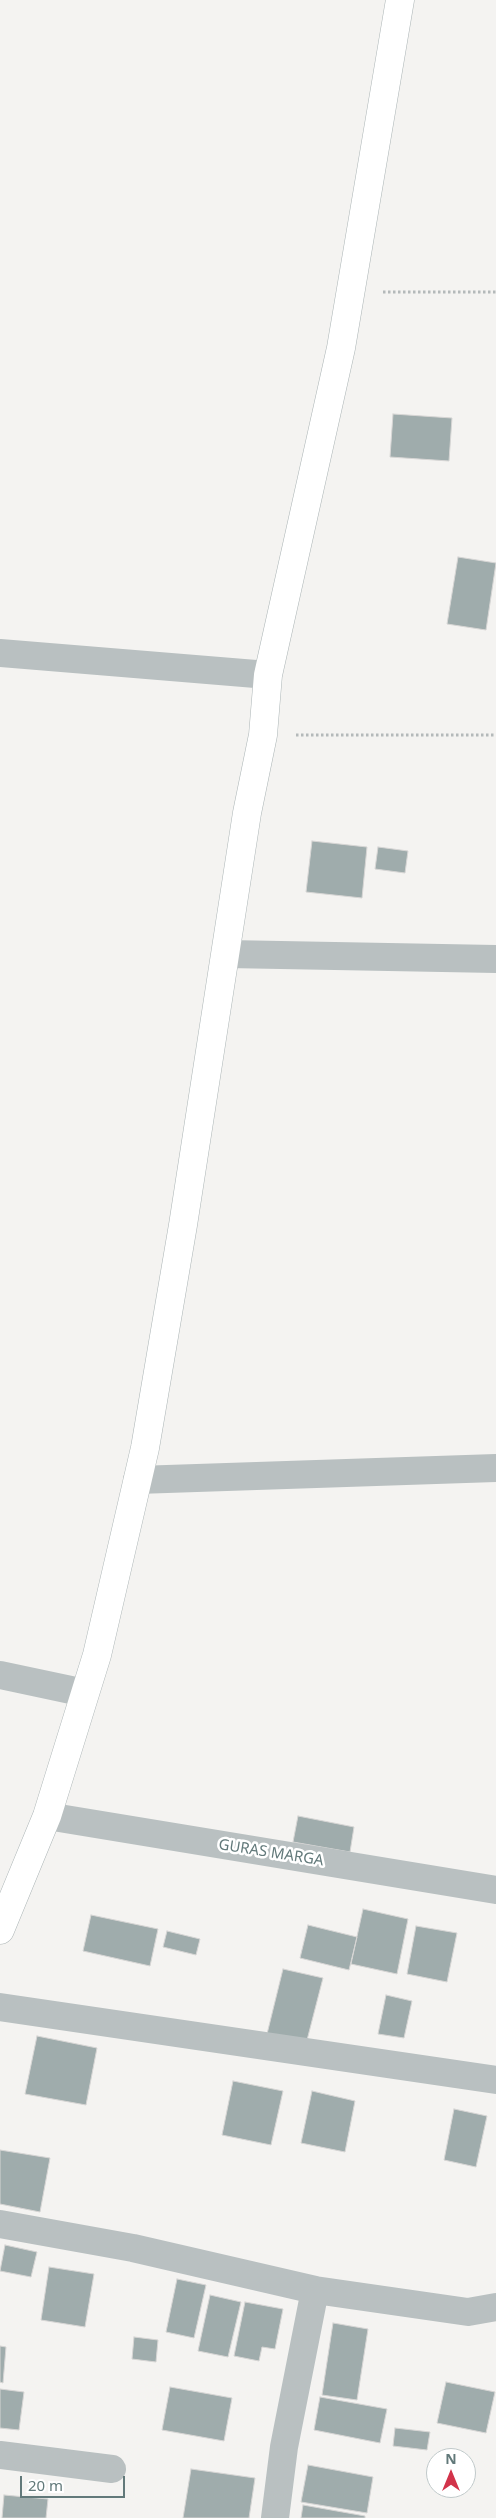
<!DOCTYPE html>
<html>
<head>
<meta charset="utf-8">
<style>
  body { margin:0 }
  #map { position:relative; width:496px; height:2518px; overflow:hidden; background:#f4f3f1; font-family:"Noto Sans",sans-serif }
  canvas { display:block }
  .north { position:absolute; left:426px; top:2448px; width:50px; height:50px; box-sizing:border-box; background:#fff; border:1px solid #c0c9ca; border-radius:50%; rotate:0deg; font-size:14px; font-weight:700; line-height:20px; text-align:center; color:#62797a }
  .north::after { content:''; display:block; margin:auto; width:18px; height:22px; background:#d2334a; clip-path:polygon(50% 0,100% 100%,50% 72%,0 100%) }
  .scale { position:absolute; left:20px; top:2476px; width:105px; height:22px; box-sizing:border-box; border:2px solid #62797a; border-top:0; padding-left:6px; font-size:15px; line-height:18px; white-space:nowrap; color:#62797a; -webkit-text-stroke:4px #fff; paint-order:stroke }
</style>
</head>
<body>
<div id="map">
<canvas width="496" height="2518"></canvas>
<div class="north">N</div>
<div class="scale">20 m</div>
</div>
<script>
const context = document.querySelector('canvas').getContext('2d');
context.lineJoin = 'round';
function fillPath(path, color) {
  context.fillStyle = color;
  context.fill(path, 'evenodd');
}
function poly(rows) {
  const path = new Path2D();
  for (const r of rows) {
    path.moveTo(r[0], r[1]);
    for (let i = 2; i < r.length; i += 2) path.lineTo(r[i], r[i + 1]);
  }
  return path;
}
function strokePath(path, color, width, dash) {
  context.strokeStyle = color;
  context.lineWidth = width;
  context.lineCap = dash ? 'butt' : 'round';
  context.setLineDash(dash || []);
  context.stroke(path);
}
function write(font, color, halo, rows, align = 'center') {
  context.font = font + ' "Noto Sans",sans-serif';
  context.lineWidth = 5;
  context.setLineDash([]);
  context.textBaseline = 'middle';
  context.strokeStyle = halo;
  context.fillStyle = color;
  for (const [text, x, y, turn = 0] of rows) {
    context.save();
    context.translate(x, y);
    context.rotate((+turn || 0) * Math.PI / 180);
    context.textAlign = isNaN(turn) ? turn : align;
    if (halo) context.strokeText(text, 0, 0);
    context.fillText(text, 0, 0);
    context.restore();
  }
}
const building = poly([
  [393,414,452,418,449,461,390,457,393,414],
  [458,557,496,563,486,630,447,624,458,557],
  [312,841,367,847,362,898,306,892,312,841],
  [378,847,408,851,405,873,375,869,378,847],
  [298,1816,354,1827,350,1852,293,1842,298,1816],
  [363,1909,408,1919,397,1974,351,1964,363,1909],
  [91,1915,158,1929,150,1966,83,1951,91,1915],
  [308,1925,357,1937,349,1970,300,1958,308,1925],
  [416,1926,457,1933,447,1982,407,1974,416,1926],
  [167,1931,200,1939,196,1955,163,1947,167,1931],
  [283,1969,323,1978,306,2044,267,2034,283,1969],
  [386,1995,412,2001,404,2038,378,2034,386,1995],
  [37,2036,97,2048,86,2105,25,2094,37,2036],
  [233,2081,283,2091,271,2145,222,2135,233,2081],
  [312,2091,355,2101,345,2152,301,2143,312,2091],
  [454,2109,487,2116,476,2167,444,2160,454,2109],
  [0,2150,50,2158,40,2212,0,2204,0,2150],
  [5,2245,37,2252,31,2277,0,2271,5,2245],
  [49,2267,94,2274,85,2327,41,2320,49,2267],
  [177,2279,206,2285,194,2338,166,2332,177,2279],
  [210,2295,241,2302,228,2357,198,2351,210,2295],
  [245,2302,283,2309,275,2349,262,2347,259,2361,234,2356,245,2302],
  [333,2323,368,2329,357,2400,322,2395,333,2323],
  [134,2337,158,2340,156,2362,132,2359,134,2337],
  [0,2346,6,2347,3,2383,0,2382,0,2346],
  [446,2382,495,2392,486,2433,437,2423,446,2382],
  [170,2387,232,2398,224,2441,162,2430,170,2387],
  [0,2389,24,2392,19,2430,0,2428,0,2389],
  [320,2397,387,2409,380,2443,314,2430,320,2397],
  [395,2428,430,2432,427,2450,393,2446,395,2428],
  [308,2465,373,2477,367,2513,301,2502,308,2465],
  [191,2469,255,2478,249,2518,183,2518,191,2469],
  [4,2495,48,2499,46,2518,2,2518,4,2495],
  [303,2505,365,2516,365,2518,301,2518,303,2505]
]);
fillPath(building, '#9facac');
strokePath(building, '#d6d5d4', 1);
const secondary = poly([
  [0,1930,47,1816,97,1655,145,1448,183,1225,247,813,263,735,268,675,341,348,400,0]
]);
strokePath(secondary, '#acb5b6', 29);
strokePath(poly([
  [383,292,496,292],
  [296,735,496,735]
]), '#b4b9ba', 3, [2.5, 2.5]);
strokePath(poly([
  [0,653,268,675],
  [227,954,496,959],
  [137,1480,496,1468],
  [0,1675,85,1693],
  [47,1816,496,1890],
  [0,2007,496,2080],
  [0,2224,133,2248,315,2290,284,2447,275,2518],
  [315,2290,468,2312,496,2307],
  [0,2455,112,2469]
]), '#b9c0c1', 28);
strokePath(secondary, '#fff', 28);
write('15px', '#62797a', '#fff', [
  ["GURAS MARGA",271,1853,9]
]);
</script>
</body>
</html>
